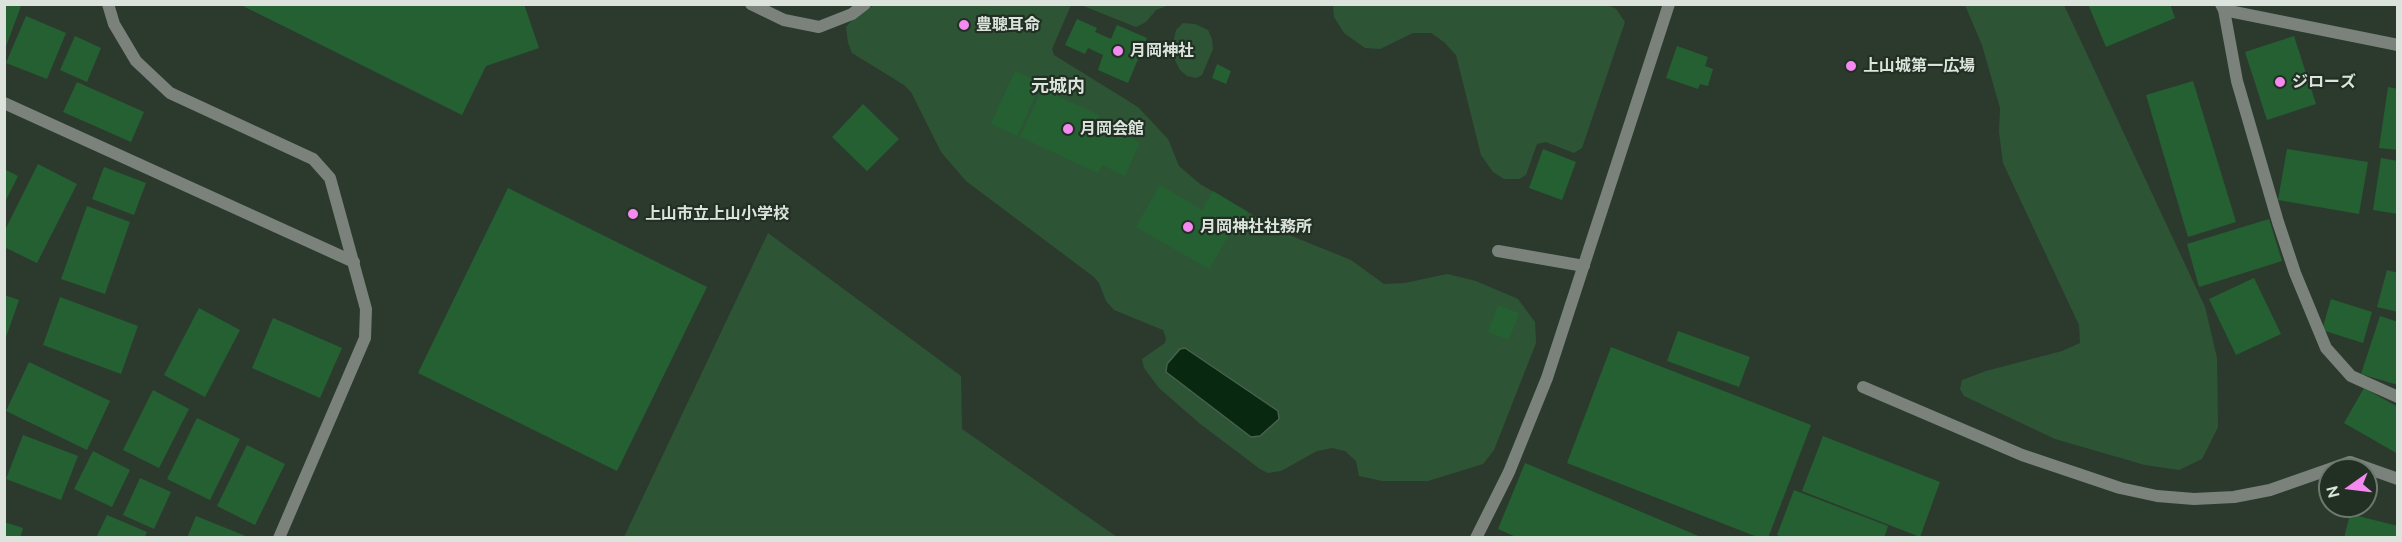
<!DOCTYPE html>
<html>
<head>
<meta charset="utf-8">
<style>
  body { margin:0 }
  #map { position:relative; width:2402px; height:542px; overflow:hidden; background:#2c3a2e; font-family:Ubuntu,sans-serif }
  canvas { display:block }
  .frame { position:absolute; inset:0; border:6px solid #dbe3dc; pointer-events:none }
  .north { position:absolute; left:2318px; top:458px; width:60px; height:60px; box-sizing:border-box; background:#223024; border:2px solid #6c786e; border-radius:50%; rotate:256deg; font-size:16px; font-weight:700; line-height:24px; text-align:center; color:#dbe3dc }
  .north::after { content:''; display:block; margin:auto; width:21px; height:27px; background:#f489f0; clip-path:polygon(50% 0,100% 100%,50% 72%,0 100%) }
</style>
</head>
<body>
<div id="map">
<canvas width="2402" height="542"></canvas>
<div class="frame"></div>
<div class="north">N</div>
</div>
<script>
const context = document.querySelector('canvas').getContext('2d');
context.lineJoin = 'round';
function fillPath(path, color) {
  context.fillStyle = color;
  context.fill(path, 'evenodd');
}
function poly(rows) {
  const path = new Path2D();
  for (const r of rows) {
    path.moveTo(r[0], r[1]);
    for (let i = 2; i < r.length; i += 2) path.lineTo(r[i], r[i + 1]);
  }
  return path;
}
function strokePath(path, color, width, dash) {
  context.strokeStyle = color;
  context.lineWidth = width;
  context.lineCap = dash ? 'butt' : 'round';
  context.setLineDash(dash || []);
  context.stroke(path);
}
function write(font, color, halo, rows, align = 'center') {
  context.font = font + ' Ubuntu,"Noto Sans JP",sans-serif';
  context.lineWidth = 4.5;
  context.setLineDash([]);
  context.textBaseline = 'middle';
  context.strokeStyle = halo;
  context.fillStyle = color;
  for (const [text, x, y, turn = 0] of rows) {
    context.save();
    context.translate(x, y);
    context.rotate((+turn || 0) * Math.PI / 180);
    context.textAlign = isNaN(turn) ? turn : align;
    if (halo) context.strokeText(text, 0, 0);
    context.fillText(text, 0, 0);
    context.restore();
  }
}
fillPath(poly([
  [874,5,1071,5,1052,49,1054,55,1138,107,1168,139,1179,166,1200,184,1284,233,1351,260,1384,284,1405,283,1447,274,1476,281,1518,299,1535,322,1536,343,1494,450,1483,464,1428,481,1382,481,1359,476,1356,461,1345,451,1332,448,1317,451,1281,471,1268,473,1260,469,1199,423,1159,388,1144,368,1142,359,1165,343,1166,338,1163,330,1114,310,1106,301,1099,283,1094,277,966,181,941,152,911,92,904,85,852,53,848,43,846,27,853,19],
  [1081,5,1081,4,1169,5,1156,10,1146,22,1136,27],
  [1333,5,1608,5,1616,9,1625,22,1582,148,1574,153,1546,142,1537,144,1526,175,1519,179,1504,179,1493,172,1481,155,1456,55,1444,42,1431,33,1413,33,1380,49,1365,48,1344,33,1334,17],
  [1965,5,2064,5,2205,307,2217,358,2218,427,2202,459,2179,470,2145,465,2055,439,1964,396,1960,389,1962,380,1986,371,2062,351,2080,343,2079,325,2003,163,1999,132,2000,108,1982,45],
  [1183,23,1195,24,1208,30,1212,39,1213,49,1202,75,1196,78,1187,76,1180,70,1175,60,1173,43,1176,30],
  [768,233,961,376,962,429,1117,537,624,537]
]), '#2d5535');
const water = poly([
  [1185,348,1278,411,1279,419,1260,436,1251,437,1166,372,1167,364,1180,349,1185,348]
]);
fillPath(water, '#082910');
strokePath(water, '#47614d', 1.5);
fillPath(poly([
  [4,4,21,6,5,49,4,49],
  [239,4,524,4,539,48,486,66,462,115],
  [2088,4,2170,4,2175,18,2106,47],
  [26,16,66,33,47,79,6,63],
  [1077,19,1097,28,1095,32,1111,39,1117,25,1147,38,1128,83,1098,70,1103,55,1088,48,1085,54,1065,45],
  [75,36,101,48,87,82,60,70],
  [2294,36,2316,104,2267,120,2245,52],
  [1677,46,1708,57,1705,66,1713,69,1708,86,1700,84,1698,89,1666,78],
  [1217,64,1231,71,1226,84,1212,78],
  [1015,71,1041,83,1017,136,991,124],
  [2193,81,2236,222,2188,237,2146,95],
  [77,82,144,112,131,142,63,112],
  [2388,87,2398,89,2398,150,2379,148],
  [1042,89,1099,115,1096,122,1140,142,1125,176,1102,165,1098,173,1020,137],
  [863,104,899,139,867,171,832,137],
  [1543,149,1576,162,1562,200,1529,188],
  [2287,149,2368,162,2359,214,2278,200],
  [2381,158,2398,161,2398,214,2373,210],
  [38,164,77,184,37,263,4,247,4,232],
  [104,167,146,183,134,215,92,199],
  [4,169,18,176,4,204],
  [1160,185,1202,210,1213,191,1248,212,1238,231,1233,228,1209,269,1136,227],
  [508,188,707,287,617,471,418,373],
  [87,206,130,222,105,294,61,279],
  [2269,219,2282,261,2199,287,2187,244],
  [2387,270,2398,273,2398,312,2377,307],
  [2254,278,2281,334,2236,355,2209,299],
  [4,295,19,300,5,340,4,340],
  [60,297,138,326,121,374,43,345],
  [2331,299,2372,312,2363,343,2322,330],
  [1498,305,1519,313,1509,340,1488,332],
  [199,308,240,330,205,397,164,375],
  [2380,316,2398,322,2398,385,2361,374],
  [273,318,342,348,320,398,252,368],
  [1678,331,1750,357,1739,387,1667,361],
  [1611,347,1811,425,1768,538,1760,538,1567,463],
  [29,362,110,401,87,450,6,411],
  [2364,388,2398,407,2398,454,2344,423],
  [153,390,189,409,159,468,123,450],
  [197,418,240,439,210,500,167,479],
  [23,435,78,456,61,500,6,479],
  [1823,436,1940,482,1920,537,1802,491],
  [247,445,285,464,255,525,217,506],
  [93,451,130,470,112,507,74,489],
  [1525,463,1701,537,1701,538,1518,538,1498,529],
  [140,478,171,492,154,529,123,515],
  [1794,490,1888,526,1884,538,1785,538,1777,535],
  [2350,514,2398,526,2398,538,2344,538],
  [107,515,147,532,144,538,96,538],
  [196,516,248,537,248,538,187,538],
  [4,522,23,528,20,538,4,538]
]), '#246032');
strokePath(poly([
  [108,4,114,24,136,61,170,93,313,159,330,178,366,309,365,338,279,538],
  [751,4,784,20,819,27,852,14,865,4],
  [2221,4,2224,10,2398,45],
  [2224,10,2237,81,2278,222,2295,273,2326,348,2351,376,2398,397],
  [4,103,354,262],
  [1498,251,1584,266],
  [1863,387,2022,455,2120,488,2157,496,2194,499,2234,497,2270,490,2350,462,2398,479],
  [1476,538,1509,472,1547,378,1669,4]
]), '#7a827b', 12);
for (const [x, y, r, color] of [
  [964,25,6,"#f489f0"],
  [1118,51,6,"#f489f0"],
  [1851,66,6,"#f489f0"],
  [2280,82,6,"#f489f0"],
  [1068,129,6,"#f489f0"],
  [633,214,6,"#f489f0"],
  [1188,227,6,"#f489f0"]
]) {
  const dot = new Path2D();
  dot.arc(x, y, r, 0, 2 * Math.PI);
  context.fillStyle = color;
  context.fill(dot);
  strokePath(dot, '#223024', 2);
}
write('bold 16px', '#dbe3dc', '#223024', [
  ["豊聰耳命",976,25],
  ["月岡神社",1130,51],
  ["上山城第一広場",1863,66],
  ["ジローズ",2292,82],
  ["月岡会館",1080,129],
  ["上山市立上山小学校",645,214],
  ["月岡神社社務所",1200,227]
], 'left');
write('bold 18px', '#dbe3dc', '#223024', [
  ["元城内",1058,86]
]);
</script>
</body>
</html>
